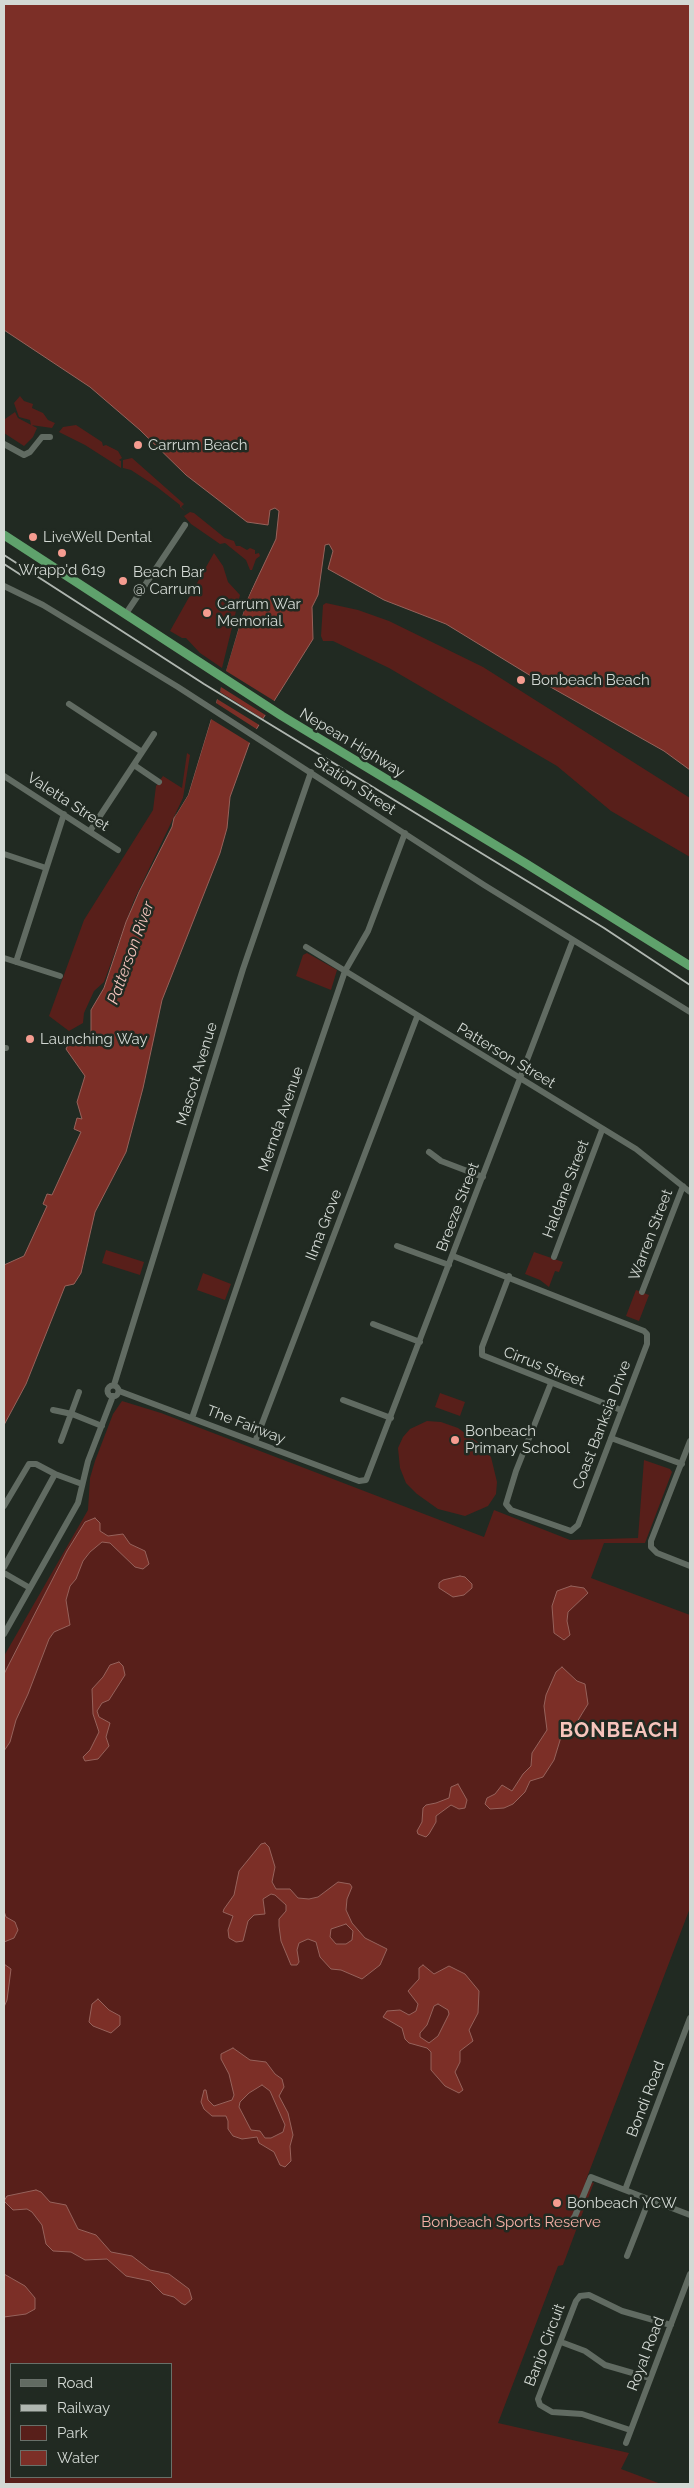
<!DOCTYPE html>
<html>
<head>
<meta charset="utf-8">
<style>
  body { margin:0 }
  #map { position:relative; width:694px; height:2488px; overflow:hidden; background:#212a22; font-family:Raleway,sans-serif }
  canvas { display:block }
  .frame { position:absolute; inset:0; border:5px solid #d3d9d4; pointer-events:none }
  .legend { position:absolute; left:10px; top:2363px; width:162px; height:115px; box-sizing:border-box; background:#212a22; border:1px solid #687069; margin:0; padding:6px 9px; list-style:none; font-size:15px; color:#d3d9d4 }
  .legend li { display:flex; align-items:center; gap:10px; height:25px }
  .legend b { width:25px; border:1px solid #687069 }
</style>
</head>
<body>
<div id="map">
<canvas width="694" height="2488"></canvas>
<div class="frame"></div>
<ul class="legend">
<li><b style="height:6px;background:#616b62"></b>Road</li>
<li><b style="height:6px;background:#afb6b0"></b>Railway</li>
<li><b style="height:14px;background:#581f1a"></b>Park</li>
<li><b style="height:14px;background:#7c2f27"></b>Water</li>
</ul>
</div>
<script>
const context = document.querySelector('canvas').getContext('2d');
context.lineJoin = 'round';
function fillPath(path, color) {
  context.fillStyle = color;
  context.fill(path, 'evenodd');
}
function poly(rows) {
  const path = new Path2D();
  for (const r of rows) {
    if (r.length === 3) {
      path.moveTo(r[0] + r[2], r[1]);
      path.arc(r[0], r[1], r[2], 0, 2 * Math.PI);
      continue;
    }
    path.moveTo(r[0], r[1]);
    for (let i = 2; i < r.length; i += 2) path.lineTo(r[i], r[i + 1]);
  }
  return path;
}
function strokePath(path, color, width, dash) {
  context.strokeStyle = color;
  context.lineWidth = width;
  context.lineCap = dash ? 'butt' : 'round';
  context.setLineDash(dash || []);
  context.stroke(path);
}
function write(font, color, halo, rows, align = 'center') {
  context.font = font + ' Raleway,sans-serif';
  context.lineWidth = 5;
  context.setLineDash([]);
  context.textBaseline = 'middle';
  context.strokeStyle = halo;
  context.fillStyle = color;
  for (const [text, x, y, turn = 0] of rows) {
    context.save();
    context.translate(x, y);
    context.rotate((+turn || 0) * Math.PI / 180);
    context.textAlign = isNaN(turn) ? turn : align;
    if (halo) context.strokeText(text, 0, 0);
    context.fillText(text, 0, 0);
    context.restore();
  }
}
fillPath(poly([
  [20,396,24,401,33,404,32,408,43,413,48,420,55,423,52,428,31,425,30,420,19,417,14,403],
  [15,412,18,418,37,428,33,437,24,446,4,433,4,418,5,419],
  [76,425,102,442,103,446,106,445,118,451,122,458,119,460,121,461,121,468,85,445,59,432,63,427],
  [132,458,184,504,181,507,186,512,180,507,180,505,157,487,131,470,123,468,123,460],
  [190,512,194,513,225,538,234,541,236,546,240,546,247,550,250,548,255,550,255,554,259,553,260,556,256,559,252,570,250,570,246,560,225,543,220,544,191,524,184,516],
  [214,553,223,566,228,582,240,595,222,668,200,653,186,638,182,638,170,631],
  [326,603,358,610,389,621,483,667,690,798,690,857,611,811,557,766,389,668,333,641,323,641,321,636,323,605],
  [187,753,190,755,183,798,134,900,104,982,94,991,84,1013,83,1023,69,1031,49,1016,84,920,153,810,156,786,163,776,182,788],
  [307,953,337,970,331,990,296,976,303,955],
  [106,1250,144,1262,140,1275,102,1263],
  [534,1252,563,1262,559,1272,555,1271,549,1287,540,1280,525,1274],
  [203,1273,231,1284,225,1300,197,1290],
  [636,1290,649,1295,639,1321,626,1316],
  [440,1393,465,1402,460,1416,435,1407],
  [122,1401,161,1413,484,1537,494,1510,570,1540,638,1538,644,1460,670,1469,672,1472,645,1543,604,1543,591,1578,690,1615,690,1908,586,2180,594,2183,593,2185,563,2265,558,2266,498,2423,629,2453,621,2469,661,2484,4,2484,4,1656,88,1510,90,1478,95,1461,113,1414],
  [11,2364,171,2364,171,2477,11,2477],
  [427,1421,441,1422,458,1428,480,1444,491,1457,497,1482,496,1494,488,1506,465,1516,438,1509,417,1494,406,1483,400,1468,398,1448,403,1437,410,1429]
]), '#581f1a');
const water = poly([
  [4,4,690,4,690,770,664,751,531,676,446,624,384,600,328,569,333,551,329,544,325,545,318,595,312,607,313,639,252,736,230,797,227,828,220,853,162,1000,143,1088,126,1152,95,1212,81,1273,74,1284,65,1286,26,1384,4,1425,4,1265,24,1256,47,1206,43,1204,47,1194,52,1195,81,1132,74,1129,77,1118,82,1119,77,1102,85,1076,66,1049,70,1041,85,1038,91,1033,91,1010,104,988,126,922,139,892,172,827,174,818,188,795,247,600,276,539,279,511,275,508,270,510,268,525,247,522,186,475,140,430,90,387,4,330,4,4],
  [95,1518,100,1523,100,1531,108,1536,123,1534,130,1544,145,1551,149,1564,143,1569,135,1567,110,1543,102,1542,90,1552,83,1561,76,1579,70,1586,66,1600,70,1625,54,1632,49,1639,28,1694,16,1720,10,1742,4,1751,4,1674,67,1551,85,1522,95,1518],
  [460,1576,465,1577,472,1584,472,1588,464,1595,453,1597,439,1588,439,1583,443,1580,460,1576],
  [571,1586,584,1588,588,1593,568,1612,567,1621,570,1635,564,1640,554,1633,552,1606,557,1591,571,1586],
  [119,1662,123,1666,125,1675,109,1700,102,1703,97,1711,99,1717,110,1723,106,1737,109,1746,98,1759,85,1761,83,1757,90,1750,99,1732,93,1714,92,1689,103,1677,110,1665,119,1662],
  [562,1667,577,1681,585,1684,588,1704,583,1712,577,1722,561,1737,554,1760,543,1777,530,1781,525,1792,513,1804,504,1808,490,1809,485,1804,487,1798,495,1794,502,1785,512,1791,523,1774,531,1766,532,1753,547,1730,544,1706,546,1695,556,1672,562,1667],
  [458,1784,467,1800,465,1808,459,1809,451,1805,436,1816,436,1822,429,1834,426,1837,418,1834,417,1831,422,1822,423,1808,426,1805,436,1803,449,1798,451,1787,458,1784],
  [265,1843,269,1847,275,1867,272,1882,276,1889,290,1889,298,1898,309,1899,318,1897,338,1882,350,1884,352,1887,347,1899,346,1910,352,1923,365,1938,387,1949,380,1965,362,1979,341,1970,331,1969,320,1957,316,1942,308,1939,299,1943,297,1950,299,1962,297,1965,291,1965,281,1941,279,1926,279,1919,286,1911,286,1905,275,1895,271,1894,263,1899,265,1914,254,1915,248,1921,243,1941,236,1942,229,1938,228,1930,233,1916,223,1912,224,1909,234,1895,239,1871,261,1844,265,1843],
  [346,1924,353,1931,352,1940,346,1944,336,1944,330,1937,331,1929,346,1924],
  [4,1911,6,1917,15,1922,18,1930,14,1938,4,1942,4,1911],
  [4,1964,11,1969,7,2000,4,2007,4,1964],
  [423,1965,434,1974,449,1966,465,1974,479,1991,478,2013,469,2030,473,2041,460,2051,460,2062,455,2072,463,2090,459,2093,445,2086,431,2070,431,2052,427,2048,409,2043,405,2039,402,2028,383,2017,387,2011,400,2010,409,2015,416,2011,418,2004,408,1991,419,1979,419,1968,423,1965],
  [438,2004,448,2010,449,2014,438,2036,429,2043,420,2037,420,2033,427,2025,434,2006,438,2004],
  [98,1999,109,2010,120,2016,120,2025,111,2033,93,2026,89,2022,92,2004,98,1999],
  [233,2048,250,2060,266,2062,275,2074,282,2079,284,2087,279,2096,288,2113,293,2135,290,2146,291,2161,285,2167,280,2165,274,2152,259,2143,257,2137,242,2139,233,2136,228,2129,228,2121,226,2116,212,2116,204,2109,201,2102,204,2090,206,2090,208,2100,214,2106,232,2100,234,2095,229,2074,221,2059,221,2054,233,2048],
  [262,2085,270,2091,285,2125,283,2132,271,2138,265,2138,260,2131,251,2130,239,2107,240,2102,249,2093,262,2085],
  [36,2190,41,2192,50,2202,66,2205,78,2229,96,2235,111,2252,132,2256,150,2270,169,2274,189,2289,192,2299,185,2305,181,2303,174,2297,163,2294,150,2281,126,2276,107,2259,85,2260,71,2252,53,2251,46,2244,42,2225,32,2212,27,2209,13,2210,4,2201,7,2196,36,2190],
  [4,2274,25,2286,35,2298,35,2309,26,2314,4,2317,4,2274]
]);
fillPath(water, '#7c2f27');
strokePath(water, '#96625b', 1);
fillPath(poly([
  [263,558,264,560,247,600,226,671,276,702,267,716,221,687,220,692,265,720,261,726,217,699,216,703,258,730,250,747,250,743,211,719,188,795,174,818,188,787,245,600]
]), '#212a22');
strokePath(poly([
  [4,444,24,455,30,452,42,437,50,437],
  [4,586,43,605,178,687,484,885,690,1012],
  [125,615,185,525],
  [69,704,142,752],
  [134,765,159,782],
  [4,776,118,850],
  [90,831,154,734],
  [4,854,46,868],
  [306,947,636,1149,690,1192],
  [4,958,60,976],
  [16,962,64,814],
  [4,1048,6,1048],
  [429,1152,441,1161,483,1177],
  [397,1246,449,1265],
  [453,1256,644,1331,647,1334,647,1344,578,1525,571,1531,511,1510,506,1504,516,1471,551,1383],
  [554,1257,602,1130],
  [509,1276,482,1347,482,1355,621,1410],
  [642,1292,683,1186],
  [373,1324,420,1342],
  [114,1385,243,969,311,772],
  [113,1391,5.5],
  [119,1391,359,1481,366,1480,573,940],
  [343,1400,391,1418],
  [53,1410,72,1414,102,1426],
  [192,1418,345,971,368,931,405,833],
  [611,1438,682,1464],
  [61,1441,79,1392],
  [690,1441,651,1541,651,1547,657,1553,690,1566],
  [255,1442,417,1017],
  [4,1506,29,1464,36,1464,55,1474,82,1484],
  [4,1567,55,1474],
  [4,1573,30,1588],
  [4,1634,78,1503,88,1461,113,1396],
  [625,2190,690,2018],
  [569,2225,575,2216,591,2177,690,2215],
  [627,2256,649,2200],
  [561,2342,585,2351,605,2365,650,2378],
  [630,2430,582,2414,552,2412,540,2405,538,2399,576,2301,580,2296,589,2295,622,2311,671,2325],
  [626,2443,690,2274]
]), '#616b62', 6);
strokePath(poly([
  [4,535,282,716,525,863,690,966]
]), '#5fa26c', 9);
strokePath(poly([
  [4,555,204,684,604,928,690,985],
  [4,564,21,575]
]), '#afb6b0', 2);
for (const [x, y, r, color] of [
  [138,445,5,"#f59c90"],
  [33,537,5,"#f59c90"],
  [62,553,5,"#f59c90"],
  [123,581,5,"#f59c90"],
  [207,613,5,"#f59c90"],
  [521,680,5,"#f59c90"],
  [30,1039,5,"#f59c90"],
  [455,1440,5,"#f59c90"],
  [557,2203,5,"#f59c90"]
]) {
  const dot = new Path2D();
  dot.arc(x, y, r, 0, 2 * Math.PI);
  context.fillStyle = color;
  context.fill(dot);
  strokePath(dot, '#212a22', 2);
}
write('15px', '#d3d9d4', '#212a22', [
  ["Carrum Beach",148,445],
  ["LiveWell Dental",43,537],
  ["Wrapp'd 619",62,570,"center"],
  ["Beach Bar",133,572],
  ["@ Carrum",133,589],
  ["Carrum War",217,604],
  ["Memorial",217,621],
  ["Bonbeach Beach",531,680],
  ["Launching Way",40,1039],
  ["Bonbeach",465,1431],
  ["Primary School",465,1448],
  ["Bonbeach YCW",567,2203]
], 'left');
write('15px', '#d3d9d4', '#212a22', [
  ["Nepean Highway",352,743,31],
  ["Station Street",355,786,33],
  ["Valetta Street",68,802,33],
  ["Patterson Street",506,1056,31],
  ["Mascot Avenue",197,1074,-73],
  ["Mernda Avenue",281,1119,-71],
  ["Haldane Street",566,1189,-69],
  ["Breeze Street",458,1207,-69],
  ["Ilma Grove",324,1225,-69],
  ["Warren Street",651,1235,-69],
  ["Cirrus Street",544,1367,21],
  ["The Fairway",246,1425,21],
  ["Coast Banksia Drive",602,1425,-69],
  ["Bondi Road",646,2099,-69],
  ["Banjo Circuit",545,2345,-69],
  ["Royal Road",646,2354,-69]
]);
write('15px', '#f5b0a6', '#212a22', [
  ["Bonbeach Sports Reserve",511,2222]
]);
write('italic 16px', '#f4c4bd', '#212a22', [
  ["Patterson River",131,953,-70]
]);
context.letterSpacing = '1px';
write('bold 20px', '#f7c4bc', '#212a22', [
  ["BONBEACH",619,1731]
]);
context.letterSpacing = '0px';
</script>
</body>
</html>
